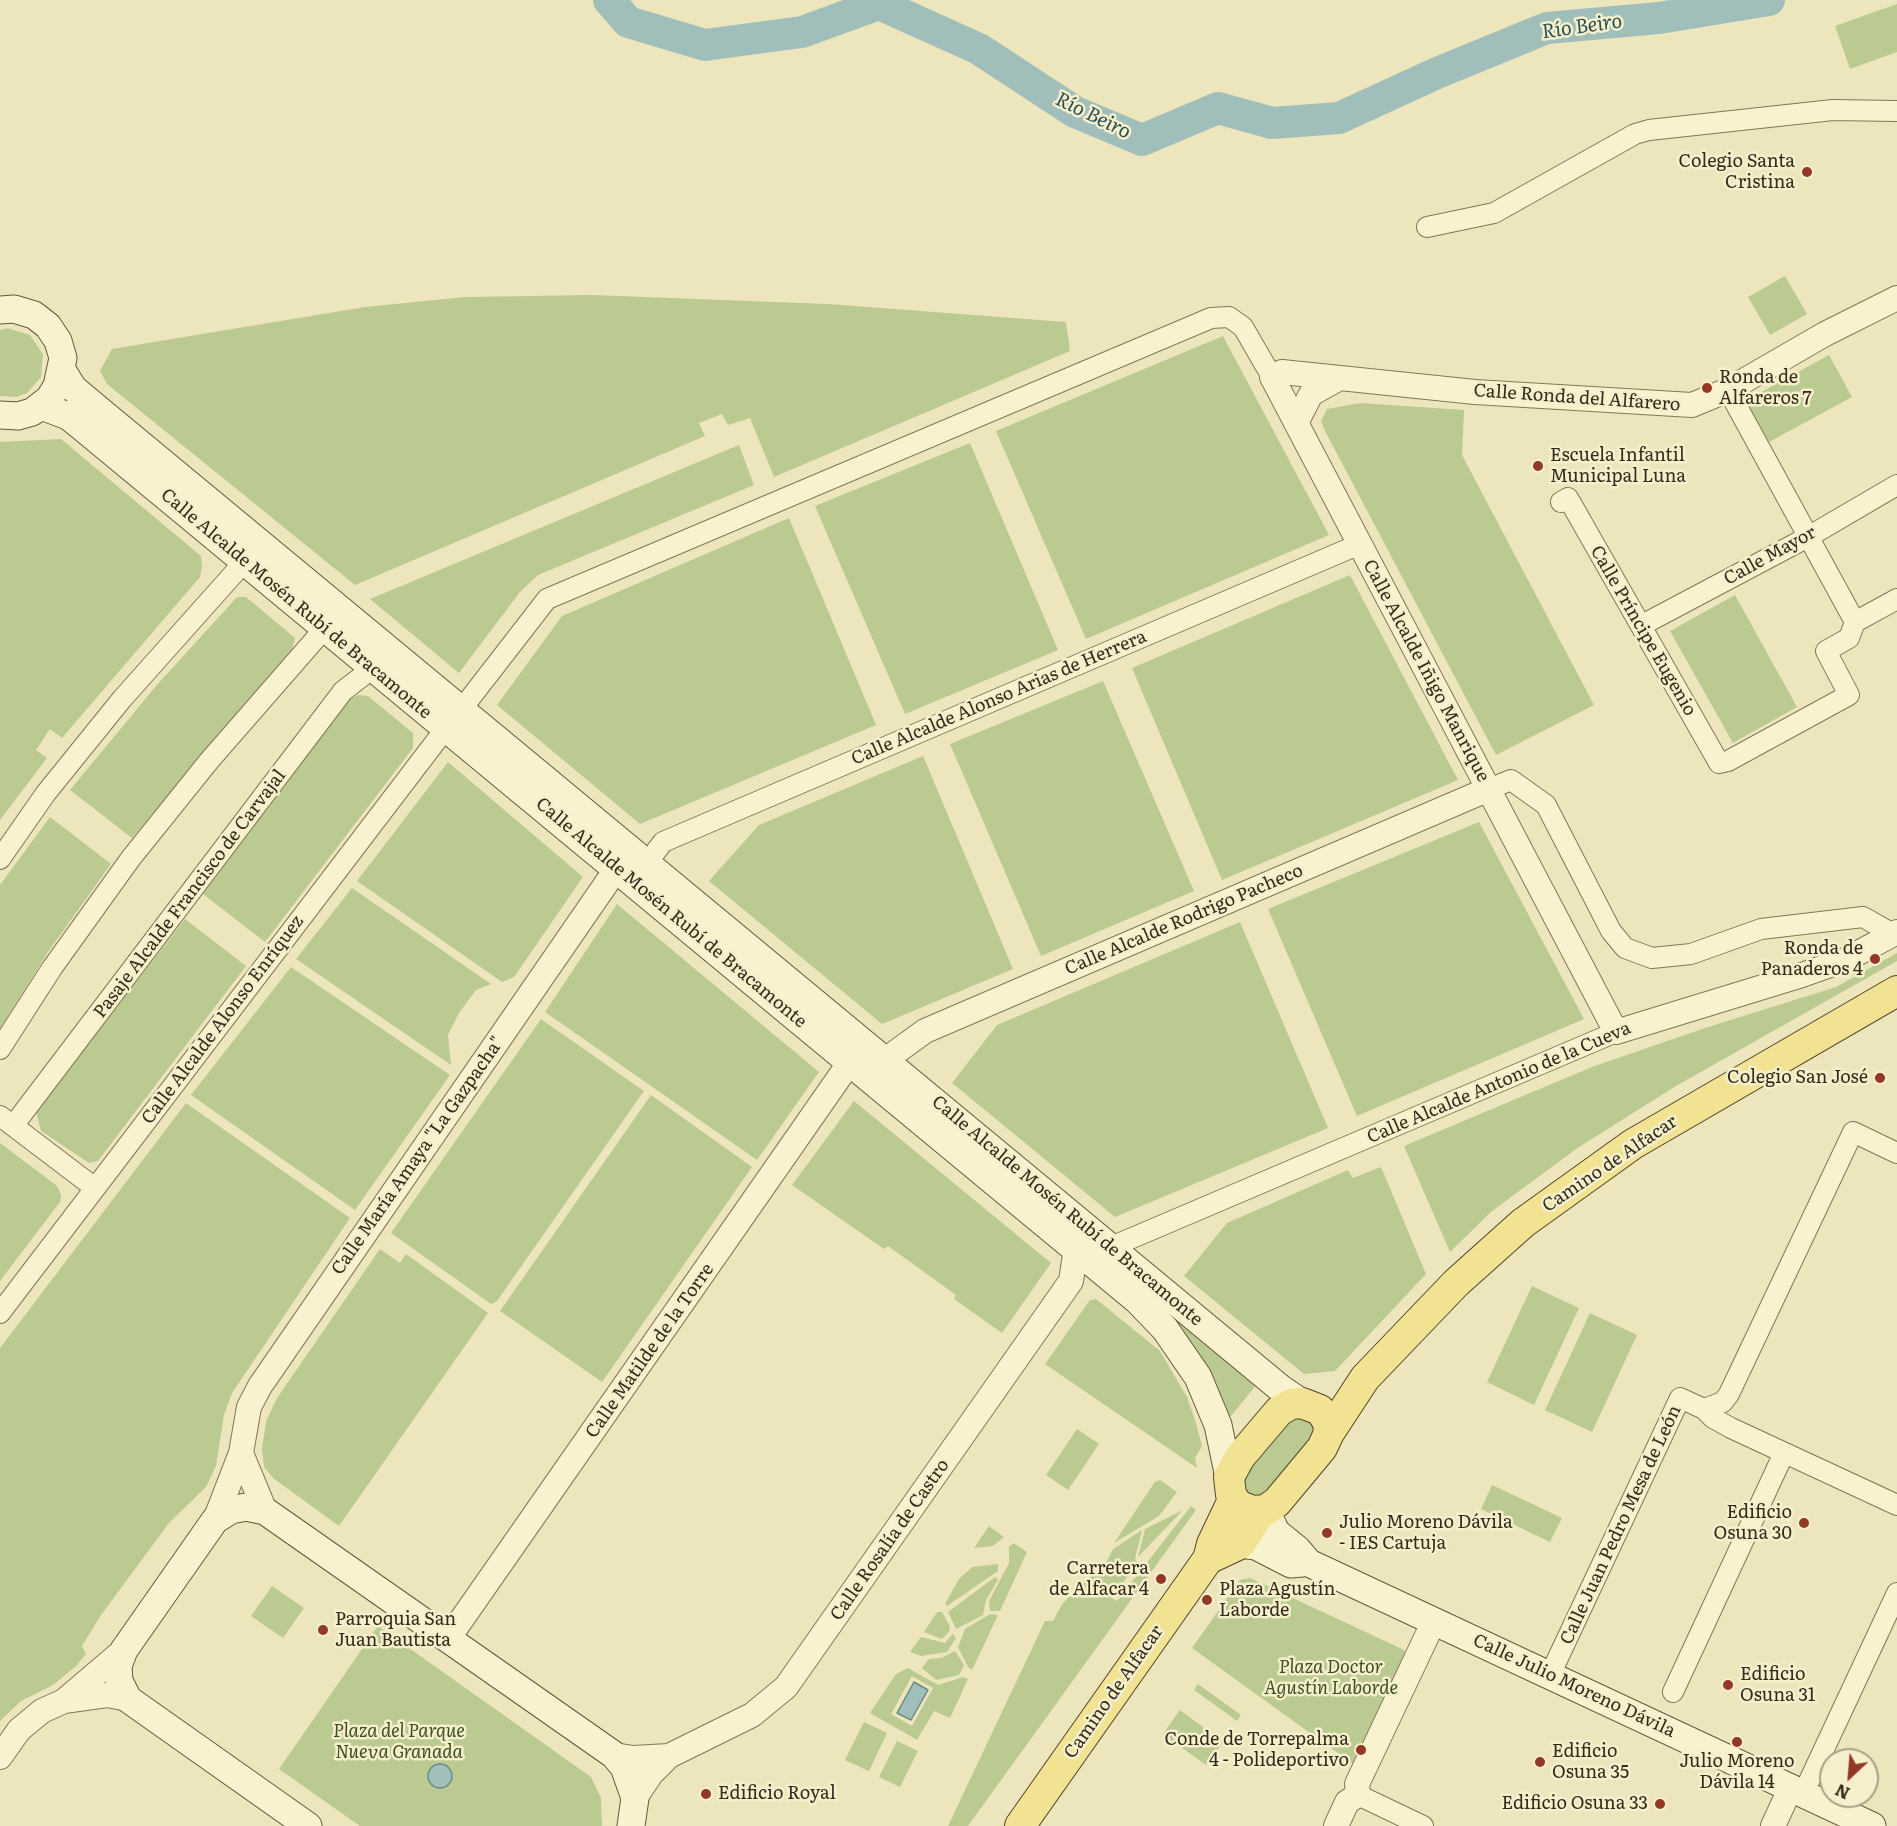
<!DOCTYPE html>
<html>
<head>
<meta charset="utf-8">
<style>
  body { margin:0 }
  #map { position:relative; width:1897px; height:1826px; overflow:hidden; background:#ede6bd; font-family:Literata,serif }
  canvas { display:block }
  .north { position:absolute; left:1819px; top:1748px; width:60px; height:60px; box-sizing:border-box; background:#f5efcc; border:2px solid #a8a185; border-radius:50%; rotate:206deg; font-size:16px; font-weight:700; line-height:24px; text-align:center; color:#342b1b }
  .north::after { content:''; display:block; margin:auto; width:21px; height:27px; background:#933727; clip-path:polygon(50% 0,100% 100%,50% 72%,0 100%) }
</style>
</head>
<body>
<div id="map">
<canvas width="1897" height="1826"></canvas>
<div class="north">N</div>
</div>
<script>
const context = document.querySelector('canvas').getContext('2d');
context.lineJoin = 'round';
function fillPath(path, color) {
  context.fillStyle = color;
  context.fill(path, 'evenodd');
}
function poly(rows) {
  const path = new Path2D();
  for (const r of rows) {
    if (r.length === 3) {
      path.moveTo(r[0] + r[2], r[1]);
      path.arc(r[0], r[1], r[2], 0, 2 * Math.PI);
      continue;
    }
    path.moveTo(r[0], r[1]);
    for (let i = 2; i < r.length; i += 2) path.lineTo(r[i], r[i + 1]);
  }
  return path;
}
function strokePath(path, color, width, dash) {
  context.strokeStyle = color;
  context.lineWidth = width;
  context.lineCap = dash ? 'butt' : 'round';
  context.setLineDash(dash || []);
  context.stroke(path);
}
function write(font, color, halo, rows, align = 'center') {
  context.font = font + ' Literata,serif';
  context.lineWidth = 5;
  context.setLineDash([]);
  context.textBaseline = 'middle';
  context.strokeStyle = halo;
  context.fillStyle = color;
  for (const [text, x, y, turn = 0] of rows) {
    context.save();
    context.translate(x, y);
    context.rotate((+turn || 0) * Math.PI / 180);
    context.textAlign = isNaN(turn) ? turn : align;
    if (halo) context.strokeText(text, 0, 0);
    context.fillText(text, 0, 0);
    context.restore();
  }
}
fillPath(poly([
  [1897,4,1897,52,1850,69,1835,26],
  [1785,276,1807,314,1770,335,1748,297],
  [592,295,828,304,1066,322,1070,351,774,477,750,418,728,425,722,414,699,423,705,436,355,585,107,384,100,371,112,349,365,307,465,297],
  [7,328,30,335,43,354,41,377,27,393,16,397,0,396,0,330],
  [1223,336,1329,535,1086,639,996,431],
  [1829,355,1852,397,1769,442,1745,401],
  [1360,403,1464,410,1462,455,1594,705,1496,755,1325,431,1321,421,1327,409],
  [61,439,201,556,202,566,200,577,62,738,50,729,36,750,47,758,0,820,0,442],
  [970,443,1058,650,905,714,815,506],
  [739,445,754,485,538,575,520,592,459,673,370,599],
  [789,518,876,725,640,824,497,705,562,616],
  [1350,575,1458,780,1222,880,1132,668],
  [1735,595,1797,707,1733,743,1670,631],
  [237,597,246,597,295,638,292,651,132,838,70,790,156,686],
  [1103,681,1194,891,1041,956,950,744],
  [358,695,368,696,413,733,413,748,265,942,203,894,350,699],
  [923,756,1013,969,882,1024,709,881,759,825],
  [448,762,583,877,514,977,502,982,357,881],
  [50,817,111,864,48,952,0,1029,0,885],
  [1479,822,1584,1019,1357,1116,1268,909],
  [352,888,491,984,476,990,459,1013,448,1035,451,1065,296,959],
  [617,904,819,1072,757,1160,545,1012],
  [185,919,246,966,98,1161,89,1163,41,1131,36,1112],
  [1240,922,1328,1128,1115,1217,952,1083,997,1025],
  [1897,953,1897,961,1676,1086,1579,1147,1492,1211,1450,1252,1404,1146,1592,1067,1705,1028,1836,987],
  [291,967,450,1075,355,1210,191,1095],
  [541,1019,644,1091,497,1301,491,1304,391,1233],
  [651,1095,752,1167,602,1382,500,1311],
  [854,1101,1051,1263,1002,1333,954,1299,956,1295,888,1246,884,1249,792,1185],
  [186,1103,350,1218,232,1393,224,1415,216,1466,206,1487,169,1523,101,1615,82,1646,86,1654,76,1666,53,1685,21,1701,0,1721,0,1348],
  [0,1143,57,1186,61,1195,60,1202,0,1281],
  [1381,1167,1426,1274,1335,1371,1304,1374,1184,1276,1227,1223,1348,1170,1353,1178],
  [380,1249,400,1263,406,1254,488,1313,339,1526,273,1478,264,1467,262,1449,266,1421,277,1398],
  [1532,1286,1579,1308,1534,1405,1487,1382],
  [1153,1293,1257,1384,1227,1421,1208,1372,1192,1344],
  [1096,1299,1160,1351,1187,1397,1195,1420,1202,1446,1195,1458,1197,1468,1045,1364,1090,1300],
  [1590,1313,1637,1335,1592,1432,1545,1410],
  [1296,1416,1310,1419,1316,1433,1261,1498,1246,1495,1243,1474,1289,1419],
  [1077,1429,1099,1444,1068,1490,1046,1475],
  [1160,1480,1177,1492,1159,1516,1114,1543,1155,1482],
  [1492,1485,1562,1518,1550,1542,1481,1509],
  [1191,1506,1196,1510,968,1826,948,1826,1045,1621,1053,1621,1062,1604,1107,1561,1113,1549,1142,1530,1135,1559,1138,1563,1111,1598,1117,1601],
  [1183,1510,1138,1557,1145,1529],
  [989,1526,1004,1537,993,1546,974,1548],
  [1014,1543,1027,1552,1000,1611,990,1611,989,1601,1009,1563,1009,1547],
  [998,1564,998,1571,947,1606,945,1604,959,1579,972,1567],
  [995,1577,998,1580,986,1600,983,1615,956,1629,948,1612],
  [1250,1578,1404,1650,1405,1654,1353,1764,1192,1648,1240,1580],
  [272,1586,304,1608,283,1638,251,1616],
  [937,1612,942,1612,950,1627,949,1632,942,1639,924,1632],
  [990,1614,998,1615,972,1670,968,1667,958,1647,965,1629],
  [378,1626,591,1777,601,1798,602,1826,360,1826,279,1769],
  [953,1634,956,1638,947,1652,921,1656,910,1652,921,1637,945,1643],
  [955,1651,964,1665,959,1675,936,1680,922,1668,929,1659,941,1658],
  [908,1668,938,1685,963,1677,968,1679,950,1718,934,1711,917,1740,870,1713,896,1674],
  [912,1676,933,1688,912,1726,891,1714],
  [1198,1684,1241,1715,1237,1721,1194,1690],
  [1180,1710,1223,1742,1206,1765,1163,1734],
  [864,1722,887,1733,869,1771,845,1760],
  [897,1741,918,1751,900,1787,879,1777]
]), '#bbca91');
const water = poly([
  [914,1682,928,1690,911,1720,897,1713,914,1682],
  [440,1776,12]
]);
fillPath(water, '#a0beba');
strokePath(water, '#688b88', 1.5);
strokePath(poly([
  [609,0,628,22,705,45,802,32,879,4,979,49,1075,112,1142,140,1218,108,1272,123,1339,118,1437,73,1547,28,1659,18,1769,0]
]), '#a0beba', 32);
const minor = poly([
  [1427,227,1494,213,1635,134,1649,130,1833,110,1897,111],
  [1728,390,1855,622],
  [1561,502,1568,498,1719,763,1728,761,1849,695,1826,651,1849,638,1855,622,1897,599],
  [1642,625,1808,537,1897,485],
  [461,710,547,599,1211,318,1229,317,1243,327,1272,377],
  [1489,789,1511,780,1546,805,1611,931,1625,948,1652,958,1691,954,1761,929,1863,917,1893,934],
  [0,859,46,793,122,699,245,561],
  [647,863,663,842,1360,544],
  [0,1049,52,968,131,858,209,761,325,628],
  [0,1116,95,1188],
  [13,1126,343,691,373,668],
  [1111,1247,1616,1032],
  [0,1313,446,728],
  [1704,1409,1723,1402,1729,1394,1853,1132,1897,1153],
  [1550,1675,1680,1398,1704,1409,1713,1418,1731,1428,1897,1505],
  [1673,1692,1784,1453],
  [1803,1794,1897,1593],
  [1358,1795,1423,1826]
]);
const tertiary = poly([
  [1897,298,1825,334,1728,390,1692,405,1475,392,1282,372,1272,377,1616,1032,1802,975,1847,959,1897,932],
  [1296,423,1311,394,1338,379],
  [885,1060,925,1031,1489,789],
  [241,1453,265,1511],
  [215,1520,241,1453,249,1407,260,1386,617,868],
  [448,1639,850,1062],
  [64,1701,124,1650],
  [614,1755,633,1758,669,1756,752,1715,786,1687,1071,1281,1076,1248],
  [0,1757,19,1730,42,1711,64,1701,107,1695,128,1699],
  [635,1798,651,1774,669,1756],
  [1336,1826,1347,1802,1358,1795,1357,1784,1434,1621],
  [1773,1826,1791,1787]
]);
const secondary = poly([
  [0,310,14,309,34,315,48,326,58,341,63,358,57,386,49,399,32,412,18,416,0,415],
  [62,370,73,388,98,409,1280,1388,1302,1403],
  [41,406,68,416,83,428,1137,1300,1165,1329,1198,1377,1218,1425,1229,1477],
  [1266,1510,1276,1532,1297,1549,1309,1563,1872,1826],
  [1240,1544,1256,1546,1291,1564,1302,1563],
  [308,1826,128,1699,119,1681,118,1666,124,1650,215,1520,231,1510,246,1507,265,1511,614,1755,624,1767,635,1798,631,1826]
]);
const primary = poly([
  [1302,1403,1320,1410,1328,1422,1329,1433,1322,1448,1277,1502,1266,1510,1252,1511,1238,1505,1231,1495,1229,1477,1240,1457,1279,1411,1291,1404,1302,1403],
  [1329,1433,1365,1378,1456,1283,1523,1223,1633,1144,1897,991],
  [1208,1559,1240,1544,1261,1511],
  [1020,1826,1208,1559,1212,1544,1233,1500]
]);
strokePath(minor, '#847656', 22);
strokePath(tertiary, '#847656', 26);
strokePath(secondary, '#66573a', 29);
strokePath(primary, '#52432b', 32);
strokePath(minor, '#f8f2cf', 20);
strokePath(tertiary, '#f8f2cf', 24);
strokePath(secondary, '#f8f2cf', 27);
strokePath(primary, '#f2e393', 30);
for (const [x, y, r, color] of [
  [1807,172,6,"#933727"],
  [1707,388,6,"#933727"],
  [1538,466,6,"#933727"],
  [1875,959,6,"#933727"],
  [1880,1078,6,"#933727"],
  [1804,1523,6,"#933727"],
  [1327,1533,6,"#933727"],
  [1161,1579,6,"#933727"],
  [1207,1600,6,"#933727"],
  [323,1630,6,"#933727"],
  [1728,1685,6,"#933727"],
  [1737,1742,6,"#933727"],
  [1361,1750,6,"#933727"],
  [1540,1762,6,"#933727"],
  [706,1794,6,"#933727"],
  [1660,1804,6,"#933727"]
]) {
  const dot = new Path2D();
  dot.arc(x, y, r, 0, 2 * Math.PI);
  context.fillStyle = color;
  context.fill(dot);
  strokePath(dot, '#f5efcc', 2);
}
write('18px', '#342b1b', '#f5efcc', [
  ["Colegio Santa",1795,162,"right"],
  ["Cristina",1795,183,"right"],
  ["Ronda de",1719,378],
  ["Alfareros 7",1719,399],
  ["Escuela Infantil",1550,456],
  ["Municipal Luna",1550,477],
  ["Ronda de",1863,949,"right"],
  ["Panaderos 4",1863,970,"right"],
  ["Colegio San José",1868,1078,"right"],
  ["Edificio",1792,1513,"right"],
  ["Osuna 30",1792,1534,"right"],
  ["Julio Moreno Dávila",1339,1523],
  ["- IES Cartuja",1339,1544],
  ["Carretera",1149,1569,"right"],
  ["de Alfacar 4",1149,1590,"right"],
  ["Plaza Agustín",1219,1590],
  ["Laborde",1219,1611],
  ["Parroquia San",335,1620],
  ["Juan Bautista",335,1641],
  ["Edificio",1740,1675],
  ["Osuna 31",1740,1696],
  ["Conde de Torrepalma",1349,1740,"right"],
  ["4 - Polideportivo",1349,1761,"right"],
  ["Edificio",1552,1752],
  ["Osuna 35",1552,1773],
  ["Julio Moreno",1737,1762,"center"],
  ["Dávila 14",1737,1783,"center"],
  ["Edificio Royal",718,1794],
  ["Edificio Osuna 33",1648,1804,"right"]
], 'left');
write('18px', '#342b1b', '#f5efcc', [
  ["Calle Ronda del Alfarero",1577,398,4],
  ["Calle Mayor",1770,556,-29],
  ["Calle Alcalde Mosén Rubí de Bracamonte",296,604,40],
  ["Calle Príncipe Eugenio",1643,631,60],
  ["Calle Alcalde Iñigo Manrique",1426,671,62],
  ["Calle Alcalde Alonso Arias de Herrera",999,698,-23],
  ["Pasaje Alcalde Francisco de Carvajal",190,894,-53],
  ["Calle Alcalde Mosén Rubí de Bracamonte",671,913,40],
  ["Calle Alcalde Rodrigo Pacheco",1184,920,-23],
  ["Calle Alcalde Alonso Enríquez",223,1020,-53],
  ["Calle Alcalde Antonio de la Cueva",1499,1083,-23],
  ["Calle María Amaya \"La Gazpacha\"",418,1156,-55],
  ["Camino de Alfacar",1610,1164,-34],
  ["Calle Alcalde Mosén Rubí de Bracamonte",1067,1211,40],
  ["Calle Matilde de la Torre",650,1351,-55],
  ["Calle Juan Pedro Mesa de León",1621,1525,-65],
  ["Calle Rosalía de Castro",890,1540,-55],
  ["Calle Julio Moreno Dávila",1574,1686,25],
  ["Camino de Alfacar",1114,1692,-55]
]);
write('italic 18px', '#3d5022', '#f5efcc', [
  ["Plaza Doctor",1331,1668],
  ["Agustín Laborde",1331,1689],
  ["Plaza del Parque",399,1732],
  ["Nueva Granada",399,1753]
]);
write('italic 20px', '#2a5054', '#f5efcc', [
  ["Río Beiro",1582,27,-8],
  ["Río Beiro",1093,116,26]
]);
</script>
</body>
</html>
